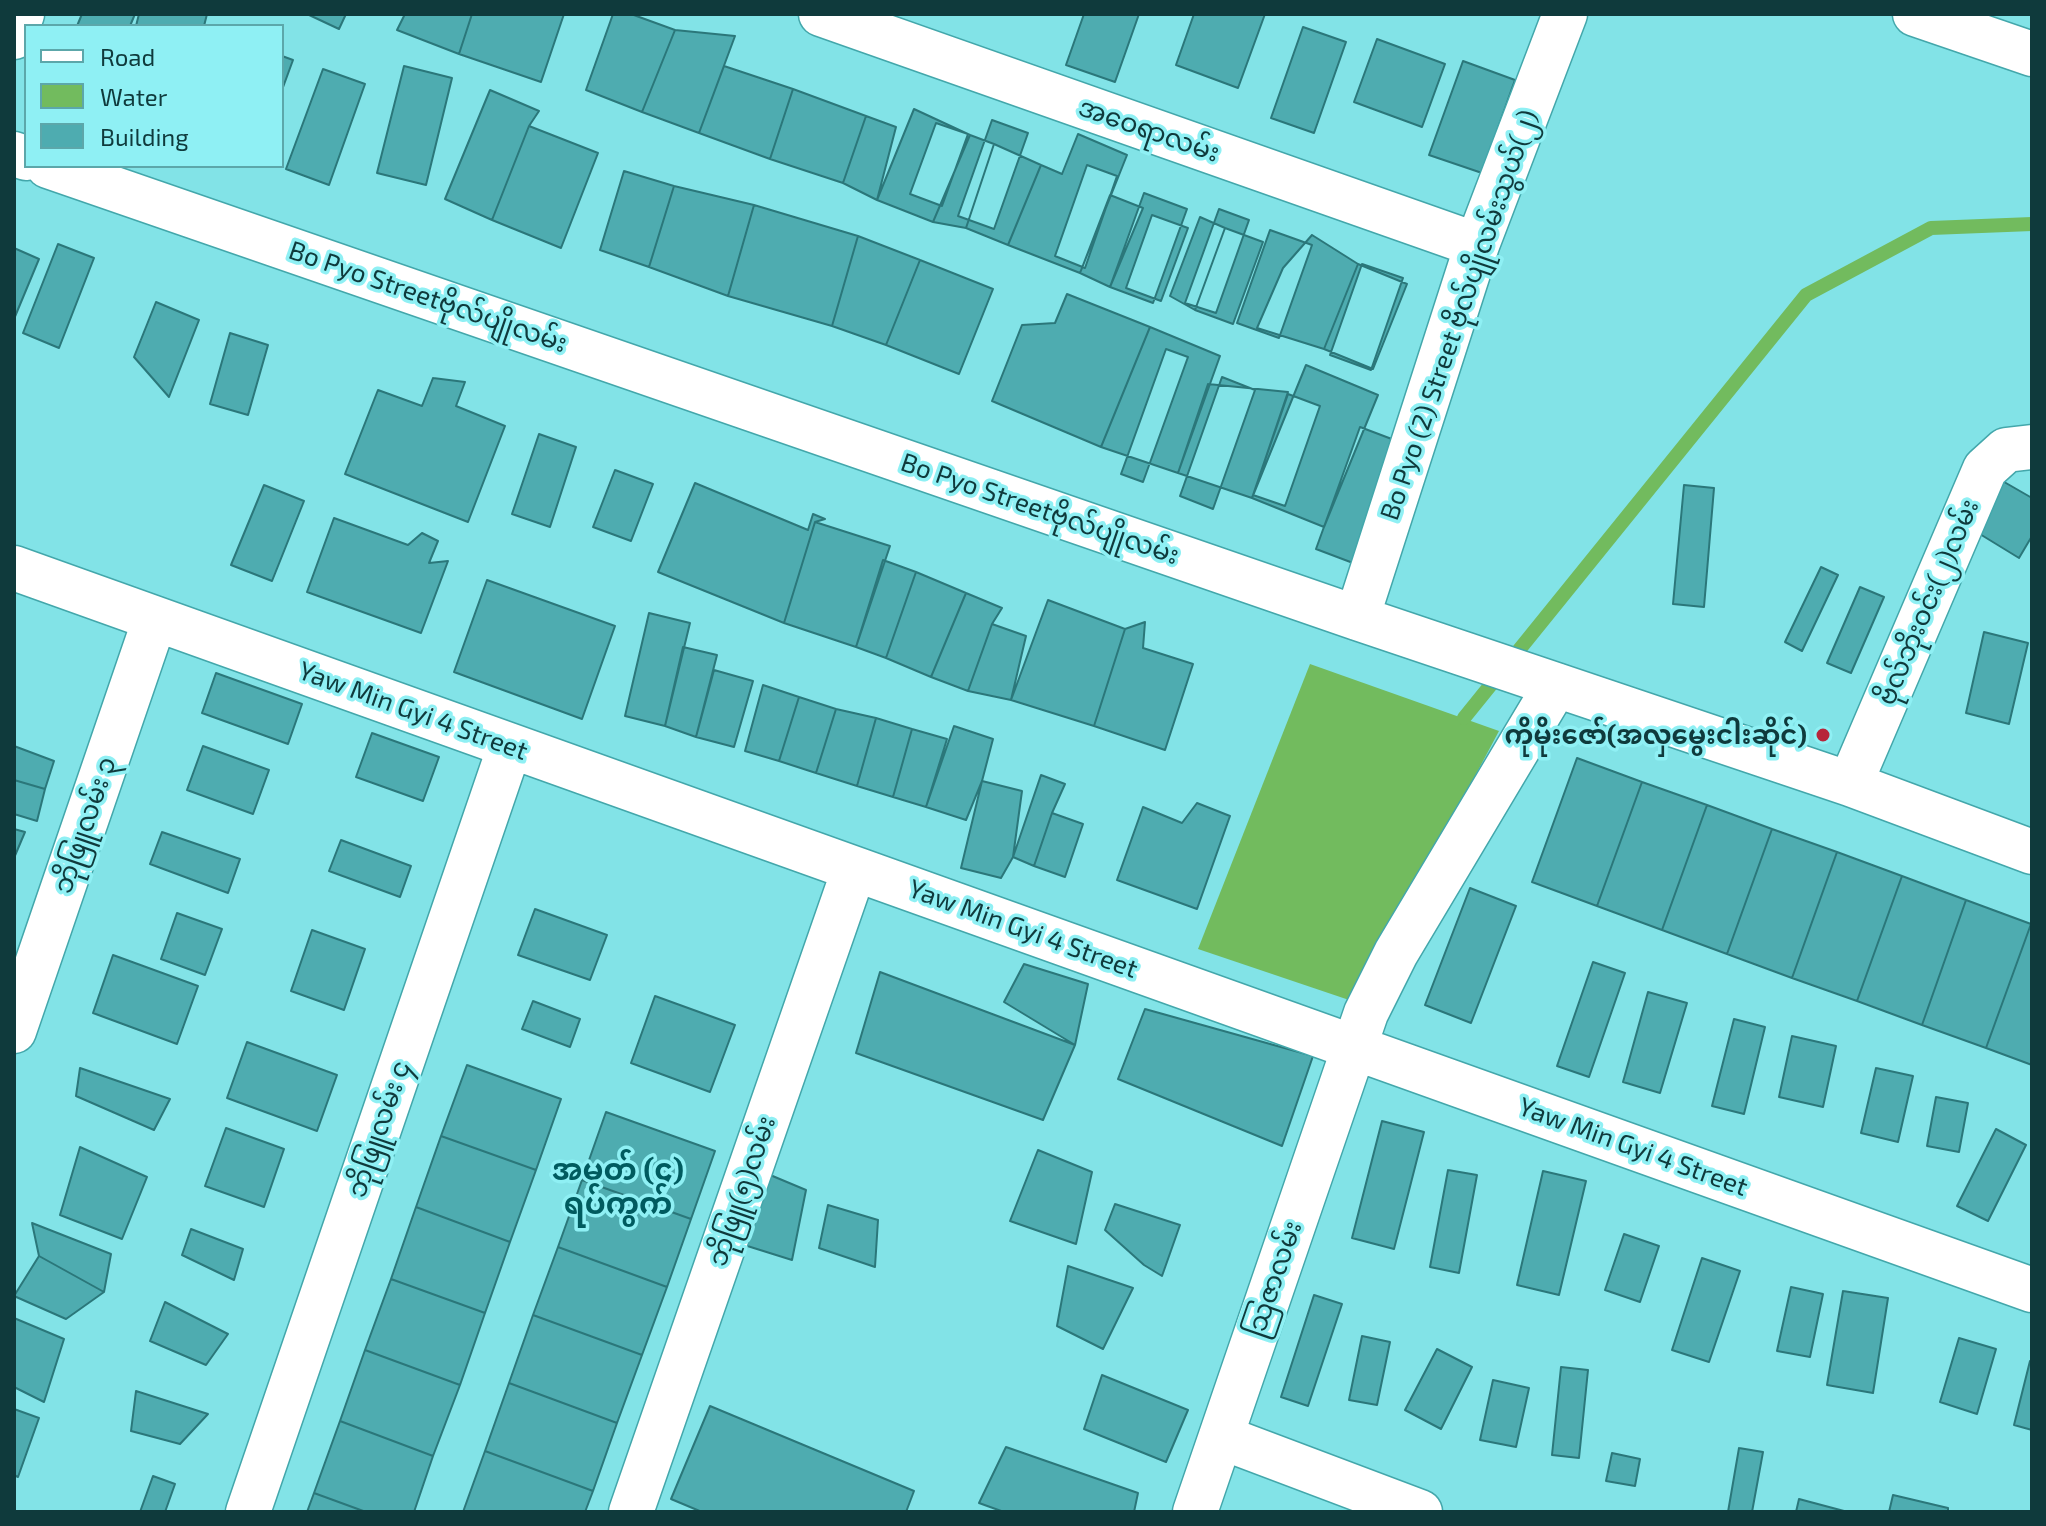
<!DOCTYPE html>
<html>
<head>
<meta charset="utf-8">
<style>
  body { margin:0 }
  #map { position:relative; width:2046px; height:1526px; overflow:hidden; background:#82e3e7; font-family:"Exo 2",sans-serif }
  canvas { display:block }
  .frame { position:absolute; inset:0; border:16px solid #0f3a3c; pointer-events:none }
  .legend { position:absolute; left:24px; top:24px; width:260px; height:144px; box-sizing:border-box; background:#8ff0f4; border:2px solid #5ca7aa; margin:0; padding:10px 14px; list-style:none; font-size:24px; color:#0f3a3c }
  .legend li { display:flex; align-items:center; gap:16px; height:40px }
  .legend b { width:40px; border:2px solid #5ca7aa }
</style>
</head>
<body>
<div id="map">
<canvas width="2046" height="1526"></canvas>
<div class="frame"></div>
<ul class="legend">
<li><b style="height:10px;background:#fff"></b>Road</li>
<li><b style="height:22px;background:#72bb5e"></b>Water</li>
<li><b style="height:22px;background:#4eacb0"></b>Building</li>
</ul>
</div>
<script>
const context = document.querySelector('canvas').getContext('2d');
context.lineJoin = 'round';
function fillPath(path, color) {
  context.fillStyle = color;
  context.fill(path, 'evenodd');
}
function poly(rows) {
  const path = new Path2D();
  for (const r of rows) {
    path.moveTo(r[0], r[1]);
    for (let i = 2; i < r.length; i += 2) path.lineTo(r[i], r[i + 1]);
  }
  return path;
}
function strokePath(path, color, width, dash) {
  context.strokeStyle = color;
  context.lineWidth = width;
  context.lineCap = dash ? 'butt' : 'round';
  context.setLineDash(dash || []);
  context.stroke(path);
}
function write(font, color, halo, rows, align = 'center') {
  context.font = font + ' "Exo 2","Noto Sans Myanmar",sans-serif';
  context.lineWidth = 7;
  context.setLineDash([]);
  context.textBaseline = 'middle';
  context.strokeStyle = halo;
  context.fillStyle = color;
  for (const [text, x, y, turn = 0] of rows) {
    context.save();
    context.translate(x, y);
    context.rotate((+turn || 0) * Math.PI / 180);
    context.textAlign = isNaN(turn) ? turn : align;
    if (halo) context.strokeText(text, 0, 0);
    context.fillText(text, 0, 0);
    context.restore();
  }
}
fillPath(poly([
  [1310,664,1499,731,1355,1002,1198,949]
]), '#72bb5e');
strokePath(poly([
  [1464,718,1806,295,1931,228,2032,224]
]), '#72bb5e', 14);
const building = poly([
  [82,14,135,14,130,26,77,26,82,14],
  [139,14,207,14,204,26,136,26,139,14],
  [307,14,346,14,339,29,307,14],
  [405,14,472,14,459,54,397,30,405,14],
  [472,14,564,14,541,82,459,54,472,14],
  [613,14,631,14,675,30,642,112,586,90,613,14],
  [1084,14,1139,14,1115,82,1066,65,1084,14],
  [1194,14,1265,14,1238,88,1176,65,1194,14],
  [1303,27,1346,42,1314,133,1271,118,1303,27],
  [675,30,735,36,699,133,642,112,675,30],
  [1377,39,1445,64,1422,127,1354,102,1377,39],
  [282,56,293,60,282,90,282,56],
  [1463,61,1515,80,1482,173,1429,155,1463,61],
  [404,66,452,78,426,185,377,173,404,66],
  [724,66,793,89,770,159,699,133,724,66],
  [323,69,365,84,329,185,286,169,323,69],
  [793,89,866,116,843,183,770,159,793,89],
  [490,90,539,111,529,126,492,220,445,199,490,90],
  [914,109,970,135,933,222,877,200,914,109],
  [866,116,896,127,877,200,843,183,866,116],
  [992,120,1028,133,994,229,958,216,992,120],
  [936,123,968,134,942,206,910,194,936,123],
  [529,126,598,153,561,248,492,220,529,126],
  [1078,134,1127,155,1080,273,1008,245,1041,165,1062,174,1078,134],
  [970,135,994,144,966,228,933,222,970,135],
  [994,144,1041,165,1008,245,966,228,994,144],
  [1087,165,1117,176,1085,268,1055,256,1087,165],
  [624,171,674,186,649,267,600,250,624,171],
  [674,186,754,205,728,296,649,267,674,186],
  [1144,193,1187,209,1153,303,1110,287,1144,193],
  [1110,195,1143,208,1110,287,1080,273,1110,195],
  [754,205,858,236,832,326,728,296,754,205],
  [1219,209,1249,220,1216,313,1185,303,1219,209],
  [1152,215,1188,228,1161,301,1126,288,1152,215],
  [1200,217,1225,228,1195,310,1170,296,1200,217],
  [1225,228,1263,242,1233,324,1195,310,1225,228],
  [1270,230,1312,245,1279,338,1237,323,1270,230],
  [1312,235,1358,264,1324,349,1257,328,1283,268,1312,235],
  [858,236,920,260,886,345,832,326,858,236],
  [58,244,94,258,59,348,23,333,58,244],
  [14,248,39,259,14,319,14,248],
  [920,260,993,289,959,374,886,345,920,260],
  [1358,264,1407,284,1373,369,1324,349,1358,264],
  [1362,264,1403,278,1371,370,1330,355,1362,264],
  [1067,294,1150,327,1101,447,992,401,1022,325,1055,323,1067,294],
  [156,302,199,320,169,397,134,357,156,302],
  [1150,327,1220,356,1178,473,1101,447,1150,327],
  [230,333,268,345,248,415,210,404,230,333],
  [1166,349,1188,357,1143,482,1121,474,1166,349],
  [1306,365,1378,395,1324,527,1252,498,1306,365],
  [1222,377,1255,390,1213,509,1180,496,1222,377],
  [433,378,465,382,456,406,505,426,468,522,345,474,378,390,422,406,433,378],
  [1208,384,1288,392,1252,498,1178,473,1208,384],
  [1288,394,1320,406,1285,506,1253,495,1288,394],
  [1360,427,1397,441,1353,563,1316,549,1360,427],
  [539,434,576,447,550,527,512,514,539,434],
  [615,470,653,484,631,541,593,527,615,470],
  [1999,479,2032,498,2032,536,2019,558,1970,528,1999,479],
  [695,483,808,530,813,514,825,519,815,522,784,623,658,572,695,483],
  [264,485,304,501,272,581,231,565,264,485],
  [1684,485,1714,488,1704,607,1673,604,1684,485],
  [334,518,408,545,422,533,438,541,429,563,448,561,421,633,307,592,334,518],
  [815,522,890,546,856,647,784,623,815,522],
  [883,560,916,572,886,658,856,647,883,560],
  [1821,567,1838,575,1802,651,1785,642,1821,567],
  [916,572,966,593,931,677,886,658,916,572],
  [487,580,615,626,582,719,454,672,487,580],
  [1860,587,1884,597,1851,673,1827,663,1860,587],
  [966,593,1002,608,992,624,968,691,931,677,966,593],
  [1048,600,1125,629,1094,726,1011,700,1048,600],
  [649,613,690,623,665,726,625,716,649,613],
  [1145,622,1143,648,1193,664,1165,750,1094,726,1125,629,1145,622],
  [992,624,1026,636,1011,700,968,691,992,624],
  [1984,632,2028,643,2009,724,1966,713,1984,632],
  [683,647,717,655,696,737,665,726,683,647],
  [714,670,753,681,734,747,696,737,714,670],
  [216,673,302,704,288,744,202,713,216,673],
  [763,685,799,697,779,761,745,751,763,685],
  [799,697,836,709,816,773,779,761,799,697],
  [836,709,876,718,857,786,816,773,836,709],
  [876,718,912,729,893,797,857,786,876,718],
  [954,726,993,739,982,781,966,820,926,807,954,726],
  [912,729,947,739,926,807,893,797,912,729],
  [372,733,439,757,423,801,356,777,372,733],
  [14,746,54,761,45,789,14,780,14,746],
  [203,746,269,770,253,814,187,790,203,746],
  [1577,758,1642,782,1597,906,1532,882,1577,758],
  [1041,775,1065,784,1052,813,1034,866,1013,857,1041,775],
  [14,780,45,789,37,821,14,814,14,780],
  [982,781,1022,791,1013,857,1001,878,961,868,982,781],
  [1642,782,1707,805,1662,930,1597,906,1642,782],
  [1197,803,1230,816,1197,909,1117,880,1143,807,1182,823,1197,803],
  [1707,805,1772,829,1727,954,1662,930,1707,805],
  [1052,813,1083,824,1065,877,1034,866,1052,813],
  [14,829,25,832,14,858,14,829],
  [1772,829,1837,852,1792,978,1727,954,1772,829],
  [162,832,240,859,228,893,150,864,162,832],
  [341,840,411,866,400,897,329,871,341,840],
  [1837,852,1902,876,1857,1001,1792,978,1837,852],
  [1902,876,1966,900,1922,1025,1857,1001,1902,876],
  [1470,888,1516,906,1471,1023,1425,1005,1470,888],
  [1966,900,2031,924,1986,1048,1922,1025,1966,900],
  [535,909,607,935,590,980,518,955,535,909],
  [177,913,222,929,205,975,161,959,177,913],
  [2031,924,2032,924,2032,1065,1986,1048,2031,924],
  [312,930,365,949,344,1010,291,991,312,930],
  [113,955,198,986,177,1044,93,1013,113,955],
  [1593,962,1625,973,1589,1077,1557,1066,1593,962],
  [1024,964,1088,984,1075,1045,1004,1002,1024,964],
  [880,972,1075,1045,1043,1120,856,1053,880,972],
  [1648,992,1687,1003,1660,1093,1623,1082,1648,992],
  [655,996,735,1025,710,1092,631,1063,655,996],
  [533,1001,580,1019,570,1047,522,1029,533,1001],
  [1145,1009,1313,1056,1282,1146,1118,1079,1145,1009],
  [1734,1019,1765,1027,1744,1114,1712,1106,1734,1019],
  [1792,1036,1836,1046,1823,1107,1779,1097,1792,1036],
  [247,1042,337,1075,317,1131,227,1098,247,1042],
  [467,1065,561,1099,536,1170,441,1136,467,1065],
  [80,1068,170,1099,154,1130,76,1096,80,1068],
  [1876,1068,1913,1076,1898,1142,1861,1133,1876,1068],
  [1936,1097,1968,1103,1959,1152,1927,1146,1936,1097],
  [606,1112,715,1151,691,1219,582,1180,606,1112],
  [1382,1121,1424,1132,1394,1249,1352,1238,1382,1121],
  [226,1128,284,1149,264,1207,205,1186,226,1128],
  [1996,1129,2026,1145,1988,1221,1957,1206,1996,1129],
  [441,1136,536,1170,510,1242,416,1207,441,1136],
  [80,1147,147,1177,122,1239,60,1215,80,1147],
  [1038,1150,1092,1172,1076,1244,1010,1221,1038,1150],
  [1448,1170,1477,1175,1459,1273,1430,1267,1448,1170],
  [1543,1171,1586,1181,1559,1295,1517,1285,1543,1171],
  [763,1172,806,1190,792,1260,741,1244,763,1172],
  [582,1180,691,1219,667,1287,558,1247,582,1180],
  [1115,1204,1180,1225,1162,1276,1144,1265,1105,1230,1115,1204],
  [828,1205,878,1220,875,1267,819,1248,828,1205],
  [416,1207,510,1242,485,1313,391,1279,416,1207],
  [32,1223,111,1254,104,1292,39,1256,32,1223],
  [191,1229,243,1249,234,1280,182,1255,191,1229],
  [1624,1234,1659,1246,1640,1302,1605,1290,1624,1234],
  [558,1247,667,1287,642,1355,533,1315,558,1247],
  [39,1256,104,1292,66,1319,14,1296,39,1256],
  [1702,1258,1740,1271,1709,1362,1672,1350,1702,1258],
  [1068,1266,1133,1288,1103,1349,1057,1326,1068,1266],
  [391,1279,485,1313,460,1385,365,1350,391,1279],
  [1791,1287,1823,1294,1810,1357,1777,1351,1791,1287],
  [1843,1291,1888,1298,1873,1393,1827,1385,1843,1291],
  [1314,1295,1342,1304,1308,1406,1281,1397,1314,1295],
  [165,1302,228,1334,206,1365,150,1341,165,1302],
  [533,1315,642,1355,617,1423,509,1383,533,1315],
  [14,1318,64,1339,44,1402,14,1387,14,1318],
  [1362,1336,1390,1342,1377,1405,1349,1400,1362,1336],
  [1959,1338,1996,1349,1977,1414,1940,1402,1959,1338],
  [1437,1349,1472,1367,1441,1429,1405,1410,1437,1349],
  [365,1350,460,1385,433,1456,340,1421,365,1350],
  [2030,1361,2032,1362,2032,1430,2014,1425,2030,1361],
  [1561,1367,1588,1370,1579,1458,1552,1455,1561,1367],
  [1102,1375,1188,1410,1166,1462,1084,1429,1102,1375],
  [1493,1380,1529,1388,1516,1447,1480,1440,1493,1380],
  [509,1383,617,1423,593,1491,485,1451,509,1383],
  [136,1391,208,1414,180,1444,131,1431,136,1391],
  [710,1406,914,1491,906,1512,702,1512,671,1499,710,1406],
  [14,1409,39,1418,18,1477,14,1475,14,1409],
  [340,1421,433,1456,414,1512,366,1512,314,1493,340,1421],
  [1006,1447,1138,1493,1134,1512,1004,1512,979,1503,1006,1447],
  [1739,1448,1763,1452,1752,1512,1728,1512,1739,1448],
  [485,1451,593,1491,585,1512,463,1512,485,1451],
  [1612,1453,1640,1459,1635,1486,1606,1481,1612,1453],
  [153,1476,175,1484,165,1512,140,1512,153,1476],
  [314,1493,366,1512,307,1512,314,1493],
  [1893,1495,1948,1508,1948,1512,1889,1512,1893,1495],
  [1799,1499,1844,1511,1843,1512,1796,1512,1799,1499]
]);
fillPath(building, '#4eacb0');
strokePath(building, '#2b777a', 2);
const minor = poly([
  [821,14,1477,245],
  [1915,14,2032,54],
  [14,37,22,14],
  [14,154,26,158],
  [48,166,1357,618,1850,784,2032,852],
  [14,568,2032,1290],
  [1357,618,1477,245,1565,14],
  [1850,784,1985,469,2006,450,2032,447],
  [14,1031,155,619],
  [1221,1437,1420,1512],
  [248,1512,510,746],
  [631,1512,854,870],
  [1195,1512,1366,1013,1396,953,1556,685]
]);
strokePath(minor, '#43a7ab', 47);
strokePath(minor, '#fff', 44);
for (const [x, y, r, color] of [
  [1823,735,8,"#b7253a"]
]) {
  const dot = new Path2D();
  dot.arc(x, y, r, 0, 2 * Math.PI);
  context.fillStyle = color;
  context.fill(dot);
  strokePath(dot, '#8ff0f4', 3);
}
write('26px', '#0f3a3c', '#8ff0f4', [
  ["အဝေရာလမ်း",1149,130,19],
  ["Bo Pyo Streetဗိုလ်ပျိုလမ်း",428,297,19],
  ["Bo Pyo (2) Street ဗိုလ်ပျိုလမ်းသွယ်(၂)",1459,315,-71],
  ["Bo Pyo Streetဗိုလ်ပျိုလမ်း",1040,509,19],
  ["ဗိုလ်ဘိုးဝင်း(၂)လမ်း",1928,602,-67],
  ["Yaw Min Gyi 4 Street",413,711,20],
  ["ဘိုဖြူလမ်း ၃",85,825,-71],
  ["Yaw Min Gyi 4 Street",1023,929,20],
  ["ဘိုဖြူလမ်း ၄",379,1129,-71],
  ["Yaw Min Gyi 4 Street",1633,1147,20],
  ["ဘိုဖြူ(၅)လမ်း",742,1191,-71],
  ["သြဇာလမ်း",1274,1279,-71]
]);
write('bold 26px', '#0f3a3c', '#8ff0f4', [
  ["ကိုမိုးဇော်(အလှမွေးငါးဆိုင်)",1807,735]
], 'right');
write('bold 30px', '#005b5f', '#8ff0f4', [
  ["အမှတ် (၄)",618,1170],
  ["ရပ်ကွက်",618,1204]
]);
</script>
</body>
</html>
